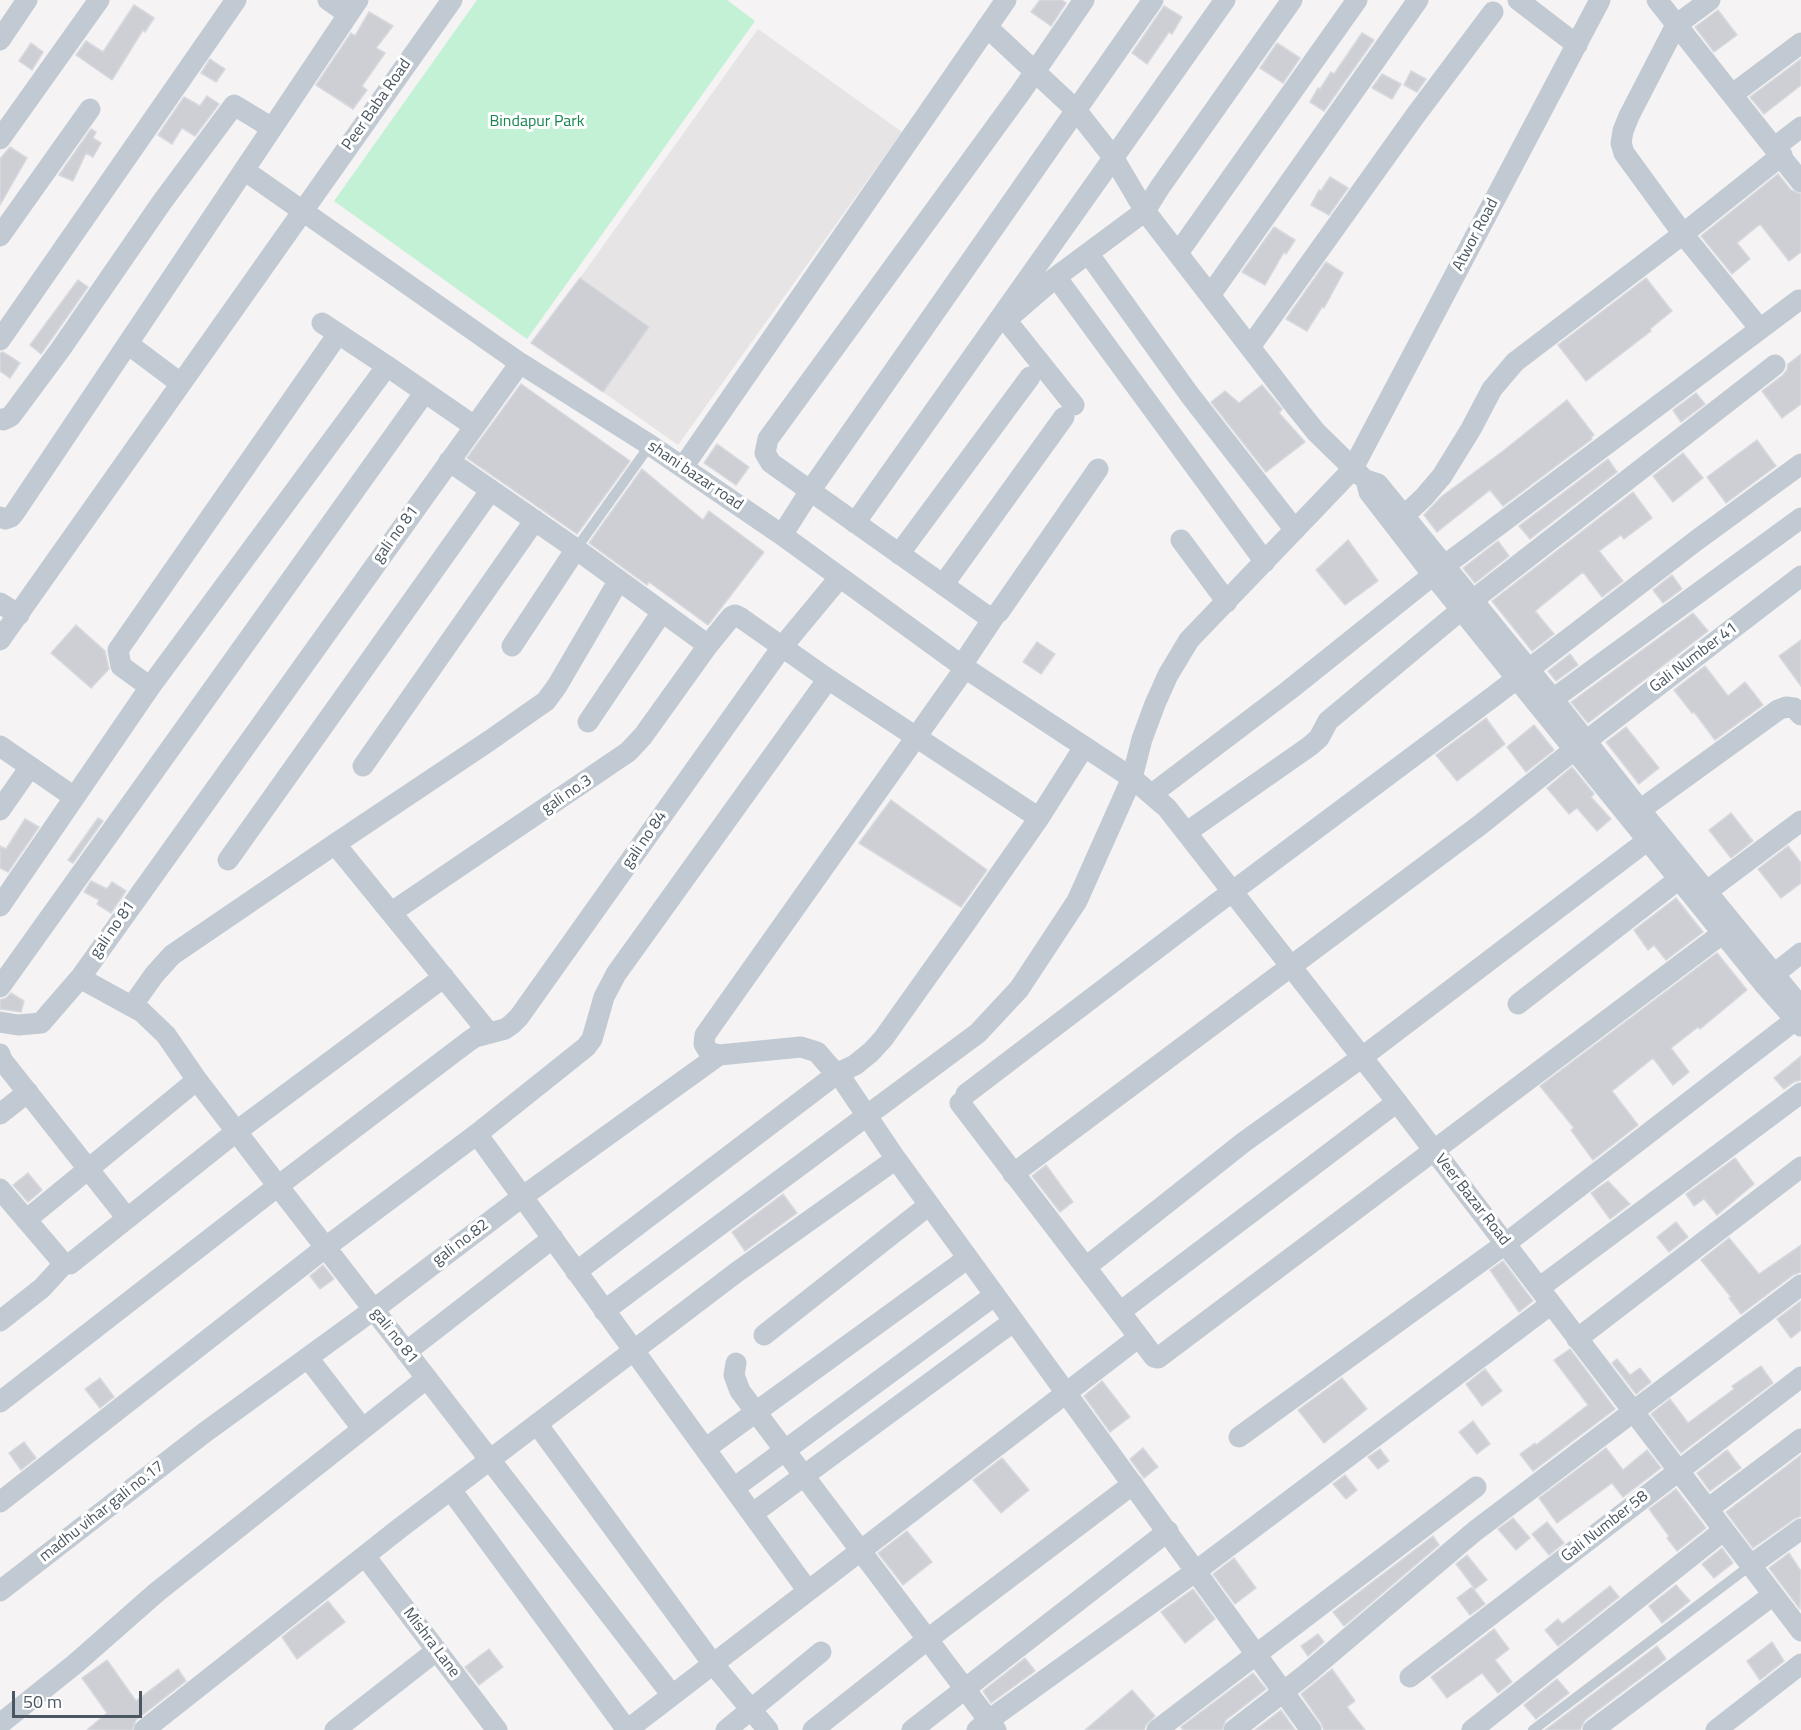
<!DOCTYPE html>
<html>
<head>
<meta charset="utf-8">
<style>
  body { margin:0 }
  #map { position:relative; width:1801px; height:1730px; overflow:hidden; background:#f5f3f3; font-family:"Titillium Web",sans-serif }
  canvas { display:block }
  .scale { position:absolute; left:12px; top:1691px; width:130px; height:27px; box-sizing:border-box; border:3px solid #4a5661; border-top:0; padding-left:8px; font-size:18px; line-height:21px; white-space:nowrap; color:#4a5661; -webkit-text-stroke:4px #fff; paint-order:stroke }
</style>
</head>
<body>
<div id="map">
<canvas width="1801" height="1730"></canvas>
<div class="scale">50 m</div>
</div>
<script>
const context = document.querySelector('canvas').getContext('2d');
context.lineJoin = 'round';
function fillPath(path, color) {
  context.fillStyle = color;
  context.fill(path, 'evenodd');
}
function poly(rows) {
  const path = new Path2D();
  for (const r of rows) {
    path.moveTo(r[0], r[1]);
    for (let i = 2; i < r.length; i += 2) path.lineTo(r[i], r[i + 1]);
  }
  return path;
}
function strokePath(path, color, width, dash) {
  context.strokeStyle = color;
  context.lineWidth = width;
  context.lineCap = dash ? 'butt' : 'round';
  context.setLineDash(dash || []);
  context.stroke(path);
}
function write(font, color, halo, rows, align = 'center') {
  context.font = font + ' "Titillium Web",sans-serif';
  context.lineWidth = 6;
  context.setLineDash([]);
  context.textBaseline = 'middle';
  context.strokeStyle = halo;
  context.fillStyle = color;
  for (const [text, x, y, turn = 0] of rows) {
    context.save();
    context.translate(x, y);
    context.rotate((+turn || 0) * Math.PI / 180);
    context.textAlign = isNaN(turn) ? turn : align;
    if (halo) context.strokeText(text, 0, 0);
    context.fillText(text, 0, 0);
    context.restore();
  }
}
fillPath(poly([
  [758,29,902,132,678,445,603,392,649,327,580,278]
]), '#e6e4e5');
fillPath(poly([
  [477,0,727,0,755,21,527,339,334,201]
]), '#c3f1d5');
const building = poly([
  [1040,0,1062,0,1066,3,1051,26,1031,12,1040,0],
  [134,5,154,18,145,32,143,30,112,80,76,55,86,41,103,52,134,5],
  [1164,6,1182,17,1172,34,1169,32,1147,64,1132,53,1164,6],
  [1718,10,1737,35,1714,52,1695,27,1718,10],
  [369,12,393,26,376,48,385,53,362,86,367,90,353,109,316,85,351,33,355,36,369,12],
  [1362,33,1374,40,1324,111,1310,102,1318,88,1320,89,1331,72,1334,74,1362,33],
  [31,43,43,52,32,70,19,61,31,43],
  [1277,43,1300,58,1283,83,1260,68,1277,43],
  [210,59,225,69,216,82,201,73,210,59],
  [1801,59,1801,85,1764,114,1750,97,1801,59],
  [1411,71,1426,79,1417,92,1404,85,1411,71],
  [1382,74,1401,84,1392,99,1372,88,1382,74],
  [207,96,219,104,195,136,182,128,172,144,158,135,184,97,200,106,207,96],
  [91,129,96,132,93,138,101,143,93,157,86,153,73,181,59,175,91,129],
  [10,147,27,158,0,205,0,159,10,147],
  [1778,174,1791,190,1801,194,1801,252,1789,261,1760,224,1737,243,1750,259,1732,274,1701,236,1778,174],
  [1330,177,1348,188,1329,215,1311,205,1319,190,1321,191,1330,177],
  [1274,227,1295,240,1286,254,1284,252,1265,285,1242,272,1274,227],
  [1326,262,1343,273,1324,308,1322,307,1307,331,1286,319,1326,262],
  [580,278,649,327,603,392,531,343,580,278],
  [1646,278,1672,311,1650,329,1651,331,1586,381,1558,345,1646,278],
  [78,280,88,287,41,354,30,345,78,280],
  [3,352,20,363,10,378,0,371,0,353,3,352],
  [1801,354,1801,404,1782,418,1762,391,1783,375,1787,370,1788,364,1801,354],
  [521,384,630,461,577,534,467,458,521,384],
  [1262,385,1282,409,1279,413,1305,442,1266,472,1211,402,1225,391,1239,403,1262,385],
  [1696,393,1705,404,1681,422,1673,410,1696,393],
  [1567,400,1594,435,1591,437,1592,439,1503,506,1490,490,1437,532,1424,515,1441,497,1503,451,1567,400],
  [1757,440,1776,466,1726,503,1707,477,1757,440],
  [717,444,749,467,736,485,704,463,717,444],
  [1683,453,1703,478,1673,502,1653,476,1683,453],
  [1608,459,1617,472,1530,539,1519,526,1608,459],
  [642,469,703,520,709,511,764,552,708,625,649,582,647,585,589,543,642,469],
  [1633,492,1652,518,1624,539,1621,535,1599,551,1623,581,1602,597,1583,572,1535,611,1554,634,1532,651,1492,601,1633,492],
  [1348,540,1378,581,1345,605,1316,570,1348,540],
  [1498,541,1509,556,1475,583,1463,568,1498,541],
  [1672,575,1682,589,1663,603,1653,590,1672,575],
  [1693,613,1708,631,1588,723,1571,702,1693,613],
  [76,625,105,651,109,669,91,688,51,653,76,625],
  [1801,640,1801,686,1779,656,1801,640],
  [1037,642,1055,654,1041,674,1023,662,1037,642],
  [1570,654,1578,665,1556,681,1548,671,1570,654],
  [1705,666,1728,696,1745,682,1763,705,1715,740,1694,712,1692,713,1674,690,1705,666],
  [1486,718,1505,744,1457,781,1436,755,1486,718],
  [1534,725,1554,750,1526,772,1507,747,1534,725],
  [1626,727,1659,768,1639,784,1606,742,1626,727],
  [1572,767,1594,794,1591,797,1611,819,1597,831,1577,808,1569,814,1547,788,1572,767],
  [891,800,987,870,961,907,859,843,891,800],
  [1731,813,1753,841,1731,858,1709,830,1731,813],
  [98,818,103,821,73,863,68,860,98,818],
  [25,819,39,827,8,872,0,868,0,846,6,849,25,819],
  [1788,846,1801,863,1801,883,1781,898,1758,869,1788,846],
  [91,881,107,889,112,882,126,891,111,913,97,904,99,900,84,892,91,881],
  [1676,898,1703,932,1666,960,1654,945,1648,950,1634,930,1676,898],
  [1717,953,1747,990,1700,1029,1698,1027,1671,1048,1689,1072,1673,1085,1653,1058,1612,1091,1638,1125,1593,1160,1571,1130,1574,1128,1540,1086,1717,953],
  [11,993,24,1001,21,1012,0,1009,0,1000,6,998,11,993],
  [1801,1056,1801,1080,1794,1082,1784,1089,1774,1078,1801,1056],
  [1735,1158,1754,1184,1717,1215,1704,1199,1694,1206,1686,1194,1735,1158],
  [1046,1165,1073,1202,1060,1212,1032,1176,1046,1165],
  [28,1173,42,1190,28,1202,13,1185,28,1173],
  [1608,1181,1630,1204,1610,1219,1591,1193,1608,1181],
  [783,1194,797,1213,745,1251,732,1232,783,1194],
  [1676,1222,1688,1237,1669,1252,1657,1237,1676,1222],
  [1729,1238,1759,1274,1801,1245,1801,1272,1793,1275,1741,1314,1729,1298,1731,1297,1701,1260,1729,1238],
  [1503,1261,1533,1301,1519,1312,1490,1270,1503,1261],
  [323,1265,334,1279,320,1289,310,1276,323,1265],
  [1801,1301,1801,1330,1791,1338,1777,1319,1801,1301],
  [1570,1349,1615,1409,1533,1471,1520,1454,1535,1443,1536,1445,1588,1405,1554,1360,1570,1349],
  [1617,1359,1630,1375,1640,1368,1651,1382,1636,1394,1612,1363,1617,1359],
  [1761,1366,1773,1383,1681,1453,1651,1414,1670,1399,1688,1423,1734,1389,1732,1386,1761,1366],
  [1485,1369,1502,1391,1482,1406,1466,1384,1485,1369],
  [100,1378,114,1397,100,1408,85,1389,100,1378],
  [1342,1378,1367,1409,1324,1443,1298,1410,1342,1378],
  [1102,1381,1130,1417,1110,1432,1084,1396,1102,1381],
  [1473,1421,1490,1444,1477,1454,1459,1432,1473,1421],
  [24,1442,36,1458,21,1470,9,1453,24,1442],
  [1143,1448,1158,1467,1144,1478,1130,1459,1143,1448],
  [1606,1448,1623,1470,1647,1450,1661,1468,1623,1497,1612,1483,1557,1523,1539,1498,1606,1448],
  [1380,1449,1389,1461,1378,1469,1368,1457,1380,1449],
  [1727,1450,1741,1468,1710,1491,1697,1473,1727,1450],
  [1801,1455,1801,1516,1794,1519,1753,1548,1726,1512,1801,1455],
  [1002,1458,1029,1490,1001,1513,973,1480,1002,1458],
  [1345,1475,1357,1490,1346,1499,1333,1484,1345,1475],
  [1676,1489,1706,1528,1677,1551,1667,1538,1669,1536,1649,1509,1676,1489],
  [1513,1518,1530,1538,1516,1550,1498,1529,1513,1518],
  [1547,1522,1564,1543,1549,1555,1532,1534,1547,1522],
  [907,1531,932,1562,903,1585,878,1553,907,1531],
  [1433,1536,1439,1545,1344,1626,1333,1612,1433,1536],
  [1722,1548,1733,1563,1714,1578,1702,1564,1722,1548],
  [1789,1553,1801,1571,1800,1609,1769,1568,1789,1553],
  [1467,1555,1487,1580,1475,1589,1456,1564,1467,1555],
  [1234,1558,1256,1588,1235,1604,1213,1574,1234,1558],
  [1676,1585,1690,1601,1662,1623,1649,1606,1676,1585],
  [1610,1586,1619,1597,1558,1646,1545,1630,1558,1619,1562,1624,1610,1586],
  [1472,1587,1485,1604,1470,1615,1457,1598,1472,1587],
  [1193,1589,1215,1619,1185,1643,1161,1612,1193,1589],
  [328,1601,345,1622,297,1659,282,1637,328,1601],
  [1494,1629,1509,1649,1495,1660,1512,1682,1498,1693,1482,1673,1447,1698,1431,1677,1494,1629],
  [1318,1634,1324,1642,1308,1656,1301,1646,1318,1634],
  [1772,1642,1784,1661,1760,1680,1747,1661,1772,1642],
  [1657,1646,1666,1659,1585,1720,1580,1730,1545,1730,1657,1646],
  [489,1649,503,1667,479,1685,465,1667,489,1649],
  [1025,1658,1035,1671,991,1703,983,1691,1025,1658],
  [107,1660,136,1701,178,1669,186,1681,136,1720,132,1730,87,1730,107,1713,82,1678,107,1660],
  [1332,1669,1355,1701,1347,1707,1365,1730,1324,1730,1321,1723,1301,1694,1332,1669],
  [1253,1673,1266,1689,1226,1720,1222,1730,1183,1730,1181,1727,1253,1673],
  [1557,1679,1569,1693,1536,1719,1524,1705,1557,1679],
  [1132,1690,1155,1716,1146,1725,1144,1730,1085,1730,1132,1690],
  [1281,1710,1295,1730,1255,1730,1281,1710]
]);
fillPath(building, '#cdcfd5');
strokePath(building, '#d7d9de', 1.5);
strokePath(poly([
  [576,549,650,445],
  [1533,1730,1751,1565]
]), '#c1cad2', 10);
strokePath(poly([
  [328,0,348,14],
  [1084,0,1021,92,768,439,765,453,771,463,990,618,999,612,1098,469],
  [1518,0,1577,45],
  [1657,0,1801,182],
  [1710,0,1676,25,1629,116,1623,131,1621,143,1624,153,1683,234,1760,329],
  [987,27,1076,110,1113,157,1145,211,1296,407,1316,432,1361,476],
  [0,40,27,0],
  [1733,94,1801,43],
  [0,139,99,0],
  [1775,147,1801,127],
  [244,170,520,363,650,445,782,535,965,668,1132,778,1167,808,1397,1102,1801,1631],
  [0,236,90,109],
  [1088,253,1189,394,1295,530],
  [1178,253,1357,0],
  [1056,277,1265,562],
  [1211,294,1418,0],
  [322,323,387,366],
  [0,340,236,0],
  [128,344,180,383],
  [1250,347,1415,116,1493,12],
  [520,363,80,978,142,1012,166,1035,197,1080,278,1186,672,1695],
  [1074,405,1006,320,1056,277,1145,211,1160,187,1292,0],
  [0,419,3,420,11,416,60,350,162,202,234,105,272,128],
  [449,461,576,549,705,643,709,644,731,617,735,615,741,618,828,679,1039,818],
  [683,467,1006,0],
  [1404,516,1424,497,1442,476,1471,429,1492,389,1515,362,1683,234,1782,155],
  [0,517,5,519,11,517,15,512,358,0],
  [855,523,1225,0],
  [782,535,810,491,1153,0],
  [1181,540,1227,602],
  [899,554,1030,377],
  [1444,566,1799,300],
  [943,585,1064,417],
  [1473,600,1775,365],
  [0,603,19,615],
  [0,640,452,0],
  [512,646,576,549],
  [962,665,994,617],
  [965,668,705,1035,704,1044,709,1052,719,1055,801,1047,817,1052,830,1067,838,1073,855,1065,871,1052,883,1039,962,928,1039,818,1084,747],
  [150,687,121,666,118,650,338,334],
  [1553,699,1801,518],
  [588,722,662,612],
  [1586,741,1801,576],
  [0,746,74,797],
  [363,766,535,520],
  [1152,794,1288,691,1433,575],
  [0,810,30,767],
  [1640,810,1778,710,1786,707,1794,708,1801,715],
  [1187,832,1310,746,1319,738,1328,721,1461,610],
  [335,844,489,1033],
  [228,860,491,490],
  [1706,892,1801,821],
  [0,906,150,687,387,366,474,426],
  [392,912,628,752,643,736,709,644],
  [1773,975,1801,953],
  [0,987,425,392],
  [1518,1004,1679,879],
  [132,1006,154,975,172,955,335,844,489,741,546,701,557,686,619,580],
  [1801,1007,1640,810,1553,699,1404,516,1378,484,1366,480,1369,492,1433,575,1763,983,1801,1026],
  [0,1022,18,1025,41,1023,80,978],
  [0,1054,2,1060,127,1218],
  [966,1094,1213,906,1494,696,1697,540,1801,464],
  [960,1103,1139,1337,1154,1357,1158,1358,1723,933],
  [0,1114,28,1092],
  [477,1134,808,1591],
  [1013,1174,1480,825,1575,749],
  [0,1189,64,1264,70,1264,237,1131,444,977],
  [26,1220,197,1080],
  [1086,1267,1244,1142,1361,1058,1648,840],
  [576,1272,838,1073,896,1159],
  [1539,1288,1801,1093],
  [604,1311,978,1033,1019,989,1077,901,1132,778,1142,739,1155,704,1168,675,1189,640,1352,470,1600,0],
  [1120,1312,1397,1102],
  [0,1321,42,1288,64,1264],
  [764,1335,929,1205],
  [1577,1339,1801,1167],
  [406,1352,553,1238],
  [308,1358,362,1428],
  [736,1363,734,1375,740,1391,996,1730],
  [0,1402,278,1186,469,1041,475,1037,505,1029,512,1024,519,1017,782,647,840,577],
  [537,1424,713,1664,768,1730],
  [1239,1437,1505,1244,1795,1020],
  [705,1449,968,1258],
  [734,1488,995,1295],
  [451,1490,627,1730,1139,1337],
  [0,1502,326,1247,477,1134,586,1047,592,1039,604,997,616,974,828,679],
  [1708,1509,1801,1439],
  [752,1514,1014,1321],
  [365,1556,497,1730],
  [1751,1565,1801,1529],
  [0,1591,204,1433,373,1310,522,1197,719,1055],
  [1410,1677,1801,1377],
  [0,1724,75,1664,157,1592,427,1378],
  [144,1730,400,1528,537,1424,737,1272,896,1159,1311,1730],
  [335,1730,436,1651],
  [726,1730,821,1652],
  [813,1730,928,1639,1133,1484],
  [912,1730,1168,1531],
  [977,1730,989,1720,1196,1571,1551,1304],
  [1157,1730,1476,1487],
  [1234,1730,1305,1675,1475,1531,1801,1285],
  [1472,1730,1724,1530],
  [1593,1730,1773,1595],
  [1716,1730,1801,1664]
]), '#c1cad2', 21);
write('16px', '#4a5661', '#fff', [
  ["Peer Baba Road",377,105,-55],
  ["Atwor Road",1476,235,-62],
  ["shani bazar road",695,476,34],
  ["gali no 81",396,535,-54],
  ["Gali Number 41",1694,658,-37],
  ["gali no.3",567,795,-34],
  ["gali no 84",645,840,-55],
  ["gali no 81",113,930,-55],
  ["Veer Bazar Road",1472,1200,52],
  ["gali no.82",461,1243,-37],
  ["gali no 81",394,1336,52],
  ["madhu vihar gali no.17",102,1512,-38],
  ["Gali Number 58",1605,1527,-38],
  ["Mishra Lane",431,1643,53]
]);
write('16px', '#17864f', '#fff', [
  ["Bindapur Park",537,122]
]);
</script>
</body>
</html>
